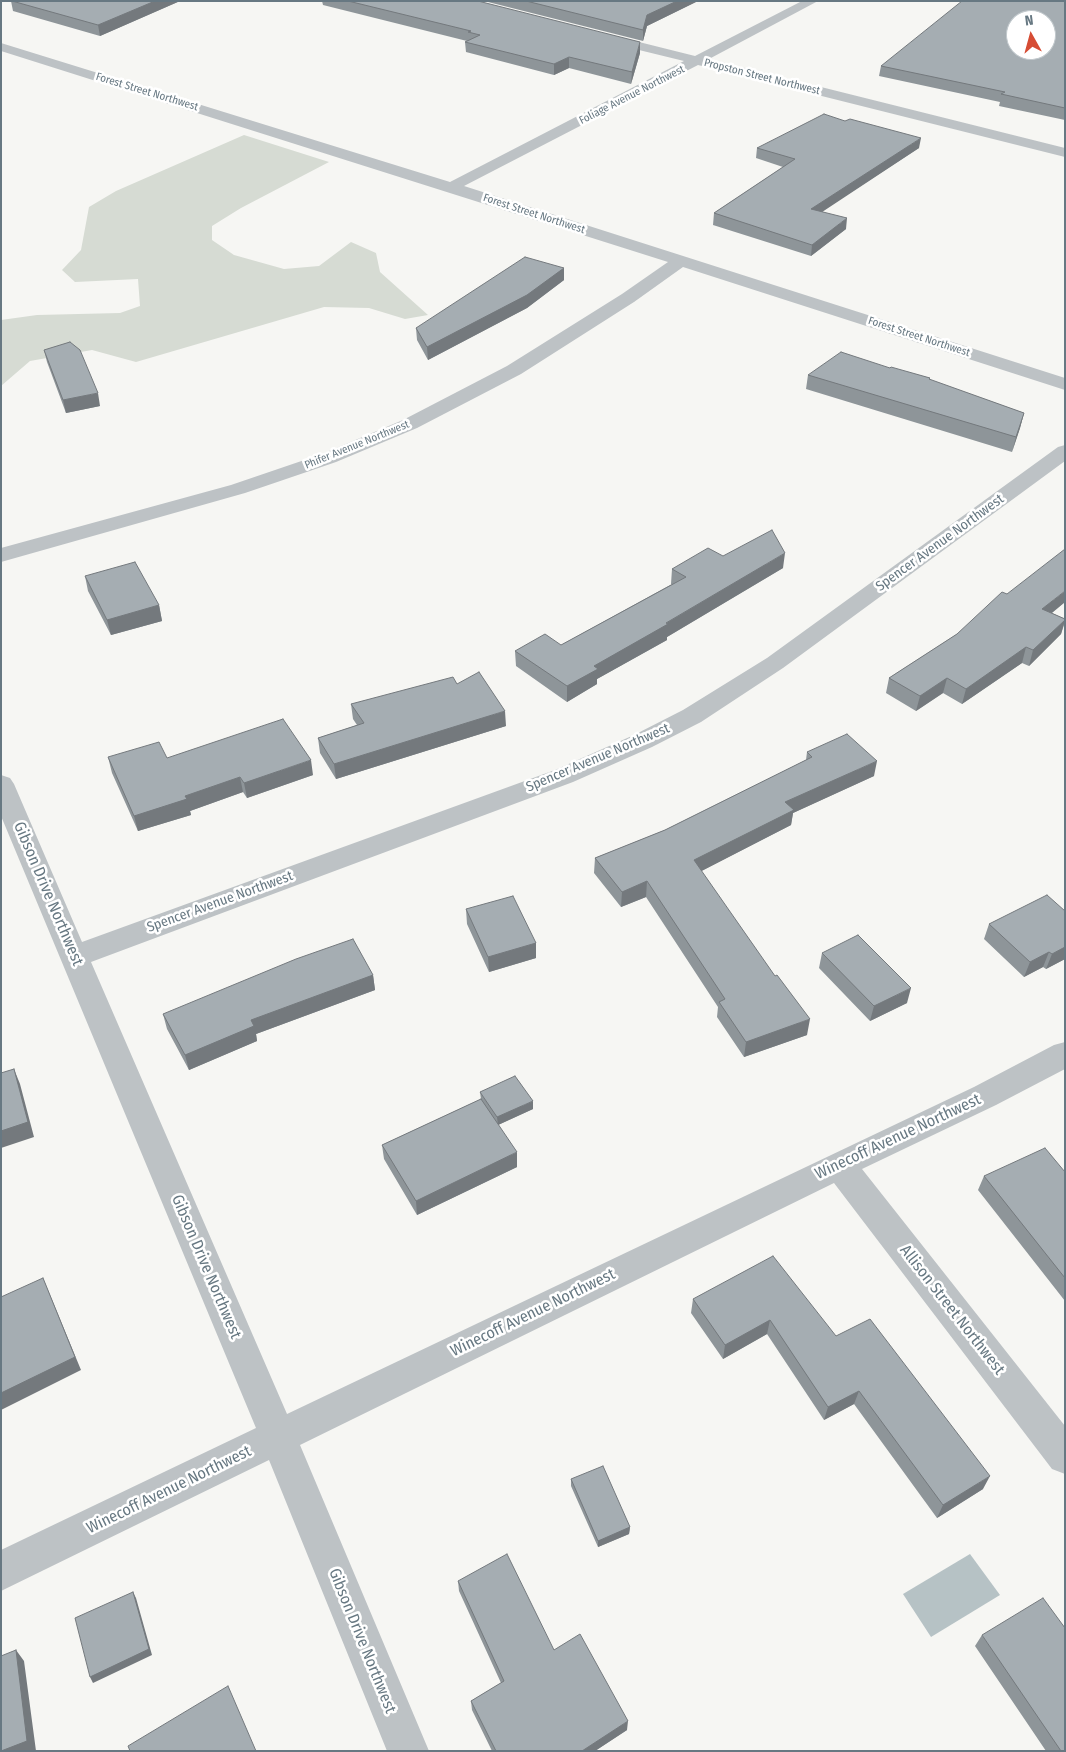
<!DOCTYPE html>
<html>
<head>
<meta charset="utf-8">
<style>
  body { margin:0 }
  #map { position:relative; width:1066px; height:1752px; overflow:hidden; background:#f6f6f3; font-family:"Fira Sans Condensed",sans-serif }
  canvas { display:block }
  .frame { position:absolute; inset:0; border:2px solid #677882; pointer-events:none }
  .north { position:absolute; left:1006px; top:10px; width:50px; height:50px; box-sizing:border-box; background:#fff; border:1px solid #c2c9cd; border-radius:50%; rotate:353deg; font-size:14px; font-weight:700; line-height:20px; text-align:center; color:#677882 }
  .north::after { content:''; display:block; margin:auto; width:18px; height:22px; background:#d64c34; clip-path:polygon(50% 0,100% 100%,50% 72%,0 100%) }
</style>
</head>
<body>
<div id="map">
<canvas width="1066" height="1752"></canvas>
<div class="frame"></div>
<div class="north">N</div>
</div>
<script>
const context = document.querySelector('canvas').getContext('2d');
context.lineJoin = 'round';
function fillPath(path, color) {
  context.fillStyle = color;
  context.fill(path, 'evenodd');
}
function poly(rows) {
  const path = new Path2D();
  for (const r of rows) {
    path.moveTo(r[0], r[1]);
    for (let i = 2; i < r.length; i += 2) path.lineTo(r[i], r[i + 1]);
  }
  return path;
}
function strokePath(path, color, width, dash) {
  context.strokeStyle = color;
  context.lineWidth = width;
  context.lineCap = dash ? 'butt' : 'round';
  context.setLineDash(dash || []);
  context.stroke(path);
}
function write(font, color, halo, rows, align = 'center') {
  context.font = font + ' "Fira Sans Condensed",sans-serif';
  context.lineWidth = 5;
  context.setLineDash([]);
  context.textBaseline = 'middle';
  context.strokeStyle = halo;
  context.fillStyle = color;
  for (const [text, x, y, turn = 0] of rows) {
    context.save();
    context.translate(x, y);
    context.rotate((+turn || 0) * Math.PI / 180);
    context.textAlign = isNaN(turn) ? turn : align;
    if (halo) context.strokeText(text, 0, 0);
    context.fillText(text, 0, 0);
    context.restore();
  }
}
fillPath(poly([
  [244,135,329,162,241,208,212,226,212,240,234,255,284,269,319,266,351,242,376,253,380,272,428,315,405,319,369,308,324,307,136,362,92,350,30,361,1,386,1,320,37,315,120,313,140,306,138,279,75,282,62,270,81,250,89,207,116,191]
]), '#d6dbd3');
fillPath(poly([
  [970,1554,1000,1595,931,1637,903,1594]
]), '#b6c2c5');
fillPath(poly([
  [802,1,818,1,709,59,1065,148,1065,157,698,65,464,186,1065,378,1065,390,683,267,634,302,521,374,417,428,336,462,245,493,1,562,1,548,231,485,322,454,403,420,507,366,622,294,668,262,1,51,1,43,450,182,684,61,598,40,597,37,598,34,603,33,695,56,802,1],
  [1065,445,1065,461,783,668,701,722,652,747,573,782,91,962,287,1414,974,1087,1054,1045,1065,1042,1065,1069,996,1105,862,1169,1065,1426,1065,1474,1052,1469,834,1183,300,1445,429,1751,387,1751,269,1460,1,1591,1,1550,256,1428,1,816,1,775,10,778,14,784,82,942,555,770,634,735,683,710,767,658,1058,447,1065,445]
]), '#bdc2c5');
fillPath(poly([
  [11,1,180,1,100,36,13,11],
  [322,1,478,1,640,53,631,84,569,68,554,75,466,52,465,42,467,41,323,5],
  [484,1,698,1,647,26,643,41],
  [1065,1,1065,120,999,106,1000,102,879,76,881,66],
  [845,121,919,148,822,211,846,229,811,256,713,225,714,213,783,167,756,158,757,148],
  [564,268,564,280,527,308,428,360,417,340,416,328],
  [44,350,100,406,66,413,47,362],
  [890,368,930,378,930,380,1024,413,1020,428,1012,452,806,389,808,375],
  [723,556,783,568,667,637,667,640,597,679,597,684,567,702,516,666,515,651,561,645,672,584,671,584,672,569],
  [85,576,159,605,162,621,111,635,88,591],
  [1007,594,1065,602,1052,613,1065,619,1065,622,1061,634,1029,666,1022,663,962,704,943,693,916,711,886,693,889,678,957,634],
  [457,684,506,726,336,779,320,753,318,738,357,725,353,719,351,704],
  [807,752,874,776,793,813,791,825,701,871,807,1035,744,1057,717,1017,718,1007,646,897,621,907,594,873,595,858,665,830,806,760],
  [108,757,167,758,313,775,247,798,243,792,190,811,191,815,138,831,112,773],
  [466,909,536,943,536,958,489,972,467,924],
  [1065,911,1065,959,1046,969,1043,967,1024,977,984,939,989,924],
  [822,953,907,1003,870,1021,819,968],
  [373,975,375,990,256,1034,257,1041,189,1070,167,1029,163,1014],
  [480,1092,533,1109,498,1125,517,1167,417,1215,384,1159,382,1145,481,1099],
  [1065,1172,1065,1301,978,1190,984,1176],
  [693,1299,836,1336,983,1489,937,1518,854,1404,824,1420,767,1334,723,1359,691,1313],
  [571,1479,630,1527,629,1534,598,1547,571,1486],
  [458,1581,554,1650,627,1730,595,1751,492,1751,472,1710,471,1701,501,1683,459,1591],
  [982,1635,1065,1751,1046,1751,975,1646]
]), '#8e9599');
fillPath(poly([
  [155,1,180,1,100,36,98,25],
  [677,1,698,1,647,26,643,41,643,30,647,15],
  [640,42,640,53,631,84,632,72],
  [569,57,569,68,554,75,554,64],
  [921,138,919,148,810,220,811,209],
  [847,218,846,229,811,256,812,245],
  [564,268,564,280,527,308,428,360,427,347],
  [98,393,100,406,66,413,63,400],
  [1024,413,1020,428,1012,452,1016,437],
  [785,553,783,568,667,637,667,640,597,679,597,684,567,702,567,686,594,666],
  [1065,591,1065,602,1038,624,1042,609],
  [159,605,162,621,111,635,107,620],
  [1065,620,1061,634,1029,666,1033,650],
  [1026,647,1022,663,962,704,966,689],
  [947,678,943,693,916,711,920,696],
  [505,711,506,726,336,779,334,764],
  [311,760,313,775,247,798,244,783],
  [877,761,874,776,793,813,791,825,692,876,694,860,785,802],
  [240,777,243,792,190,811,191,815,138,831,134,816,185,796],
  [647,881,646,897,621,907,622,892],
  [536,943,536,958,489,972,488,957],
  [1065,947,1065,959,1046,969,1052,954],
  [1049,952,1043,967,1024,977,1030,962],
  [373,975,375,990,256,1034,257,1041,189,1070,185,1055,251,1020],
  [911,988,907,1003,870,1021,874,1006],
  [810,1019,807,1035,744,1057,746,1042],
  [14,1069,20,1084,34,1137,1,1148,1,1131],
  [533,1101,533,1109,498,1125,497,1117],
  [517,1152,517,1167,417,1215,416,1201],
  [43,1278,81,1370,1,1410,1,1393],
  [770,1320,767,1334,723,1359,725,1345],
  [859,1391,854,1404,824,1420,828,1407],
  [990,1476,983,1489,937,1518,943,1505],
  [630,1527,629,1534,598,1547,598,1541],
  [133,1592,136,1598,152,1655,93,1683,90,1677],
  [16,1650,24,1661,36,1751,1,1751],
  [628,1721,627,1730,595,1751,582,1751]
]), '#74797d');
const building = poly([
  [12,1,155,1,98,25,12,1],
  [348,1,478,1,640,42,632,72,569,57,554,64,465,42,480,35,468,32,471,31,348,1],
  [526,1,677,1,647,15,643,30,526,1],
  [962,1,1065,1,1065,108,1001,94,1005,92,881,66,962,1],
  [1016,20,1046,20,1046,50,1016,50,1016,20],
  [824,114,845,121,850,119,921,138,811,209,847,218,812,245,714,213,795,159,757,148,824,114],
  [525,257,564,268,527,295,427,347,416,328,525,257],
  [70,342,80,350,98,393,63,400,44,350,70,342],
  [841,352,890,368,891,367,930,378,929,379,1024,413,1016,437,808,375,841,352],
  [772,530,785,553,666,623,668,624,594,666,598,669,567,686,515,651,545,634,561,645,686,577,672,569,708,548,723,556,772,530],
  [1065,549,1065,591,1042,609,1065,619,1065,620,1033,650,1026,647,966,689,947,678,920,696,889,678,957,634,1002,592,1007,594,1065,549],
  [135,562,159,605,107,620,85,576,135,562],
  [479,672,505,711,334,764,318,738,364,723,351,704,453,677,457,684,479,672],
  [283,719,311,760,244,783,240,777,185,796,187,799,134,816,108,757,159,742,167,758,283,719],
  [847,734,877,761,785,802,794,810,694,860,775,976,777,975,810,1019,746,1042,719,1002,725,999,647,881,622,892,595,858,665,830,812,757,807,752,847,734],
  [1047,895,1065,911,1065,947,1052,954,1049,952,1030,962,989,924,1047,895],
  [513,896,536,943,488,957,466,909,513,896],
  [858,935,911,988,874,1006,822,953,858,935],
  [353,939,373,975,251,1020,254,1026,185,1055,163,1014,296,959,353,939],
  [14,1069,28,1122,1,1131,1,1073,14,1069],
  [515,1076,533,1101,497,1117,480,1092,515,1076],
  [481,1099,517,1152,416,1201,382,1145,481,1099],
  [1045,1148,1065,1172,1065,1278,984,1176,1045,1148],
  [773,1256,836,1336,870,1319,990,1476,943,1505,859,1391,828,1407,770,1320,725,1345,693,1299,773,1256],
  [43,1278,75,1357,1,1393,1,1297,43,1278],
  [603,1466,630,1527,598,1541,571,1479,603,1466],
  [507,1554,554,1650,580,1634,628,1721,582,1751,496,1751,471,1701,504,1681,458,1581,507,1554],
  [133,1592,149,1649,90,1677,75,1618,133,1592],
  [1043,1598,1065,1628,1065,1751,1061,1751,982,1635,1043,1598],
  [16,1650,27,1741,1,1751,1,1656,16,1650],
  [228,1686,256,1751,130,1751,128,1746,228,1686]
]);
fillPath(building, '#a5adb2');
strokePath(building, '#74797d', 1);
write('11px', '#677882', '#fff', [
  ["Propston Street Northwest",762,77,14],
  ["Forest Street Northwest",147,92,17],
  ["Foliage Avenue Northwest",632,95,-27],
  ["Forest Street Northwest",534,214,18],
  ["Forest Street Northwest",919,337,18],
  ["Phifer Avenue Northwest",357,445,-22]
]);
write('14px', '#677882', '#fff', [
  ["Spencer Avenue Northwest",940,543,-36],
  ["Spencer Avenue Northwest",598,758,-23],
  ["Spencer Avenue Northwest",220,902,-20]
]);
write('16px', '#677882', '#fff', [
  ["Gibson Drive Northwest",48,894,67],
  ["Winecoff Avenue Northwest",898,1137,-25],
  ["Gibson Drive Northwest",206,1267,67],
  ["Allison Street Northwest",952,1310,52],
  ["Winecoff Avenue Northwest",533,1313,-26],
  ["Winecoff Avenue Northwest",169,1490,-26],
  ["Gibson Drive Northwest",362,1641,68]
]);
</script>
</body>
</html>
